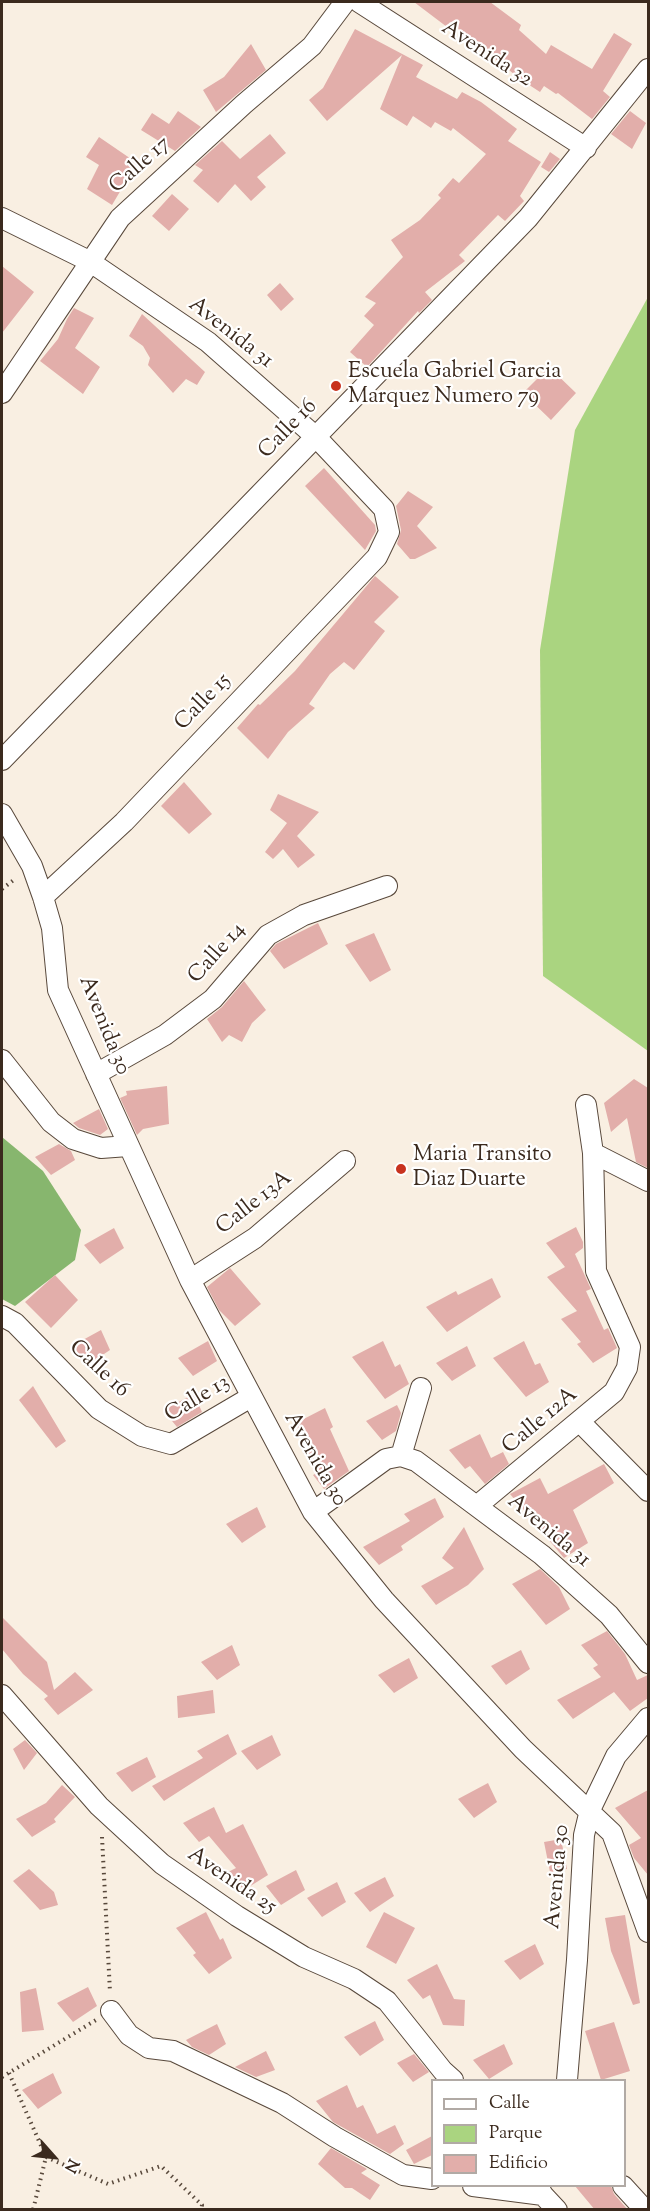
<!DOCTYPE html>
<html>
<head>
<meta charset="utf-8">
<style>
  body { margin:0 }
  #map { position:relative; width:650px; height:2211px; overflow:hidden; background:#f9efe2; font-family:"Sorts Mill Goudy",serif }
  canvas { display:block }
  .frame { position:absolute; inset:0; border:3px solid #3b2a1e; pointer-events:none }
  .legend { position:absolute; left:431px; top:2079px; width:195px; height:108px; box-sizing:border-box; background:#fff; border:2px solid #b1aaa5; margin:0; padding:8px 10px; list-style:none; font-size:18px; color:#3b2a1e }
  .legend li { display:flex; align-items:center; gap:12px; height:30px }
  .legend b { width:30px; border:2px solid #b1aaa5 }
  .north { position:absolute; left:24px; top:2127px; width:60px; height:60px; -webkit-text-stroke:4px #fff; paint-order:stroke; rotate:117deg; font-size:16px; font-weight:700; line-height:24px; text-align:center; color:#3b2a1e }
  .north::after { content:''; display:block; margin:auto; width:21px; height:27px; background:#3b2a1e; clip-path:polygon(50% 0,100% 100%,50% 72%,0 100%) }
</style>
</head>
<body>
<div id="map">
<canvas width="650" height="2211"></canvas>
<div class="frame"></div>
<ul class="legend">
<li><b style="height:8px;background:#fff"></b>Calle</li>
<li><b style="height:16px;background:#aad480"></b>Parque</li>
<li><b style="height:16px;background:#e2aeaa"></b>Edificio</li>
</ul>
<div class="north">N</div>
</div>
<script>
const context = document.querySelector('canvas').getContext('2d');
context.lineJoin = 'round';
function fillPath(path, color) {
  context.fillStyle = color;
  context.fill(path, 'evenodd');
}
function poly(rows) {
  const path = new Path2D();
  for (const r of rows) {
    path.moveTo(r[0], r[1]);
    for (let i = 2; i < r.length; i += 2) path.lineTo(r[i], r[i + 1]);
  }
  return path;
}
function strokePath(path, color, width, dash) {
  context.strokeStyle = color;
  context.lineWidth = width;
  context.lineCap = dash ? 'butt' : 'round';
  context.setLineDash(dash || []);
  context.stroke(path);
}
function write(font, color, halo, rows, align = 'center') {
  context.font = font + ' "Sorts Mill Goudy",serif';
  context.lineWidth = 4.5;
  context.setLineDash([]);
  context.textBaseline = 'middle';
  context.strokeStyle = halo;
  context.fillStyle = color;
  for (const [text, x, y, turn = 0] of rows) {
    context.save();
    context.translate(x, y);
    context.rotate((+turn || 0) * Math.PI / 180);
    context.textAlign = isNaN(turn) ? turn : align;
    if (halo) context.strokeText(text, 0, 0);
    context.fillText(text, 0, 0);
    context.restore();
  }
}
fillPath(poly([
  [648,297,648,1051,543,976,540,650,575,430]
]), '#aad480');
fillPath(poly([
  [2,1137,43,1171,81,1230,75,1260,15,1306,2,1299]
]), '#87b66e');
fillPath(poly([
  [414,2,490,2,521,25,519,30,546,54,551,45,592,69,614,33,632,44,603,91,610,97,592,119,558,93,556,94,544,86,540,92,520,79,450,22,447,27],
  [355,29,423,65,416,77,457,99,462,92,481,102,517,129,508,141,541,162,520,196,524,201,505,221,498,215,459,255,465,261,425,292,432,300,419,313,418,311,367,367,350,352,374,325,364,316,376,303,365,297,403,257,391,240,420,220,441,198,438,195,453,178,459,183,486,154,453,128,451,131,435,122,431,128,413,116,407,126,380,109,402,55,327,121,309,100,323,88],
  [251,44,266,70,216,112,203,90,224,77],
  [178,111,201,127,175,151,141,130,152,113,169,124],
  [630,111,646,123,632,149,611,134],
  [270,134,286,153,257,177,266,187,251,201,235,184,218,203,193,181,203,170,195,165,222,141,240,159],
  [99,137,137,163,112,205,87,189,99,165,86,157],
  [550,152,560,159,549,172,541,167],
  [172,194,189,209,169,231,152,216],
  [2,266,34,292,2,333],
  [280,283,294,299,281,311,267,295],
  [74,308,94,318,75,348,100,367,83,394,40,361,58,339,67,319],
  [142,314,205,372,197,385,186,379,173,393,148,365,150,358,143,346,129,336],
  [549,367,576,393,551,420,523,393],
  [324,468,375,525,376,531,365,550,305,486],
  [408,491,433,507,417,526,437,548,415,559,410,559,397,544,401,530,396,506],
  [375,576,399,597,374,622,385,631,354,670,344,662,330,674,309,704,315,708,288,732,268,759,237,728,258,704,260,705,295,671],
  [184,782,212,814,189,834,161,806],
  [278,794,319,812,297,836,315,855,298,868,283,849,273,859,265,852,287,823,270,810],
  [318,923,328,944,284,969,270,951,276,944],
  [374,933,391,970,370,982,345,945],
  [244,981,266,1010,252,1023,242,1042,229,1035,222,1042,207,1019,222,1007],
  [634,1079,648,1088,648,1168,636,1162,627,1118,611,1132,604,1103],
  [167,1086,169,1124,143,1129,137,1135,120,1098,127,1095,126,1091],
  [99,1109,108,1129,100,1135,79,1128,73,1123],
  [59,1144,71,1151,75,1160,51,1175,35,1157],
  [576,1227,583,1242,583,1248,575,1254,591,1289,586,1291,604,1330,608,1328,617,1348,593,1363,577,1344,581,1342,561,1319,577,1311,547,1277,565,1267,546,1243],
  [114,1228,124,1248,100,1264,84,1245],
  [230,1268,261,1304,235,1326,219,1310,207,1287],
  [55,1275,78,1300,51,1328,25,1302],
  [492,1278,501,1297,447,1332,426,1307,456,1291,458,1295],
  [101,1330,110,1350,86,1366,70,1347],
  [208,1341,217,1361,193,1376,178,1358],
  [383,1341,395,1367,400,1364,409,1384,385,1399,352,1357],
  [524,1341,535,1365,540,1363,549,1382,526,1397,493,1358],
  [467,1346,476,1366,452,1381,436,1363],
  [33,1386,66,1441,56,1448,19,1400],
  [194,1394,202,1412,177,1427,163,1410],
  [397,1405,401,1413,396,1431,382,1440,366,1421],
  [325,1408,333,1427,330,1429,349,1471,324,1489,313,1475,319,1472,303,1453,314,1447,294,1424],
  [480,1434,491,1458,503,1452,509,1464,485,1484,470,1466,465,1469,449,1450],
  [604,1464,614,1483,573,1510,588,1543,564,1558,510,1494,540,1478,548,1494],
  [435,1498,444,1517,401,1546,403,1550,379,1565,363,1547,410,1521,404,1514],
  [257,1507,266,1527,242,1543,226,1524],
  [464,1527,484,1569,468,1585,436,1605,421,1586,454,1568,442,1558],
  [540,1569,559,1587,570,1609,546,1625,512,1584],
  [2,1617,47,1662,54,1690,75,1672,93,1690,58,1715,44,1699,48,1696,23,1674,2,1649],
  [607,1631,625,1654,637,1680,648,1675,648,1698,630,1711,614,1692,573,1719,557,1700,601,1677,593,1668,598,1665,581,1645],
  [232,1645,240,1665,217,1680,201,1662],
  [521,1650,530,1669,506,1685,491,1666],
  [409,1658,418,1678,394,1693,378,1675],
  [213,1690,215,1713,178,1718,177,1696],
  [228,1734,237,1754,164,1801,152,1786,203,1758,197,1751],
  [272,1735,281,1755,257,1770,241,1751],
  [25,1740,37,1753,24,1770,13,1749],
  [147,1757,156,1777,132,1792,116,1773],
  [488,1783,497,1802,474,1818,458,1799],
  [62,1785,75,1797,54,1819,56,1822,32,1837,16,1819,46,1803],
  [648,1790,648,1875,634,1858,629,1845,641,1838,615,1808],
  [214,1807,226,1833,243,1824,268,1875,244,1890,228,1872,236,1868,209,1836,199,1842,183,1823],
  [561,1839,567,1869,550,1872,544,1842],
  [29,1869,54,1892,58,1905,40,1910,13,1881],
  [296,1870,305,1890,281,1905,266,1886],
  [385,1877,394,1896,370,1912,354,1893],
  [337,1882,346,1902,322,1917,307,1898],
  [206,1912,220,1940,223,1938,232,1958,209,1974,193,1955,196,1953,176,1928],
  [384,1912,415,1928,396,1964,366,1947],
  [625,1915,640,2003,633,2005,611,1951,605,1918],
  [535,1944,544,1964,520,1980,504,1961],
  [437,1964,454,1999,465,2000,464,2026,443,2025,430,1995,423,1999,407,1980],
  [88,1987,97,2006,73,2022,57,2003],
  [36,1988,44,2030,22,2032,20,1992],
  [375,2021,384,2040,360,2056,344,2037],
  [614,2022,630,2071,601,2080,585,2031],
  [217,2024,226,2044,209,2055,192,2047,186,2040],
  [504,2044,513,2064,489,2079,473,2060],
  [266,2051,275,2070,256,2077,235,2067],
  [414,2054,429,2072,413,2082,397,2063],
  [53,2073,62,2093,38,2109,22,2090],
  [347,2085,357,2108,363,2105,377,2134,395,2125,404,2144,390,2154,333,2122,316,2101],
  [432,2136,432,2155,414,2164,406,2150],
  [331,2148,367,2169,361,2173,380,2185,370,2200,352,2188,345,2188,318,2164],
  [575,2186,611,2186,614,2194,628,2210,595,2210]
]), '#e2aeaa');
const street = poly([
  [359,2,586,148],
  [2,218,89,261,208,342,316,437,384,509,389,532,377,557,124,822,43,897],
  [2,393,120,218,244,104,312,46,345,2],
  [2,760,528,218,648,69],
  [2,814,32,866,43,897,52,928,58,990,190,1280,313,1512,384,1600,523,1749,612,1833,648,1932],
  [2,1060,51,1122,73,1139,101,1148,128,1146],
  [96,1074,165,1035,213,999,268,935,304,915,387,886],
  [593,1153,648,1181],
  [190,1280,255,1238,345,1161],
  [2,1316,15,1323,99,1409,142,1436,171,1444,251,1397],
  [580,1422,648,1491],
  [401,1456,416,1461,542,1555,609,1615,648,1663],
  [478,1505,614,1392,627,1368,630,1347,596,1271,593,1153,586,1105],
  [313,1512,386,1459,401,1456,421,1388],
  [2,1695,99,1806,162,1864,237,1916,304,1957,354,1979,387,2001,443,2071,453,2080],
  [111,2011,129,2035,149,2048,173,2051,282,2103,335,2137,403,2175,432,2179],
  [567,2080,577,1960,584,1835,590,1810,616,1756,648,1718],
  [473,2186,543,2195],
  [538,2186,543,2195,557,2210],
  [623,2186,645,2210]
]);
strokePath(street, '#58483b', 22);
strokePath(poly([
  [2,889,15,879],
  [102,1837,110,1992],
  [9,2073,46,2157,33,2210],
  [2,2077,96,2020],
  [46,2157,108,2184,161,2166,202,2205,201,2210]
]), '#58483b', 4, [1.5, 4.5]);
strokePath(street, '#fff', 20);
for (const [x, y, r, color] of [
  [336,386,6,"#c8321e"],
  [401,1169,6,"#c8321e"]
]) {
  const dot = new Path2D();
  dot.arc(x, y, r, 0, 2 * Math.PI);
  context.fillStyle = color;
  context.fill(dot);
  strokePath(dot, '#fff', 2);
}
write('22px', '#3b2a1e', '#fff', [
  ["Avenida 32",486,55,33],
  ["Calle 17",141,166,-42],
  ["Avenida 31",230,334,38],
  ["Calle 16",289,430,-46],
  ["Calle 15",204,703,-46],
  ["Calle 14",218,954,-48],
  ["Avenida 30",103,1026,68],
  ["Calle 13A",255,1204,-38],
  ["Calle 16",98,1370,43],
  ["Calle 13",198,1400,-31],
  ["Calle 12A",541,1422,-40],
  ["Avenida 30",314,1460,60],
  ["Avenida 31",548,1532,40],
  ["Avenida 30",559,1877,-85],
  ["Avenida 25",231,1882,34]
]);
write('22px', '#3b2a1e', '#fff', [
  ["Escuela Gabriel Garcia",348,373],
  ["Marquez Numero 79",348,398],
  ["Maria Transito",413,1156],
  ["Diaz Duarte",413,1181]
], 'left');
</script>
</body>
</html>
